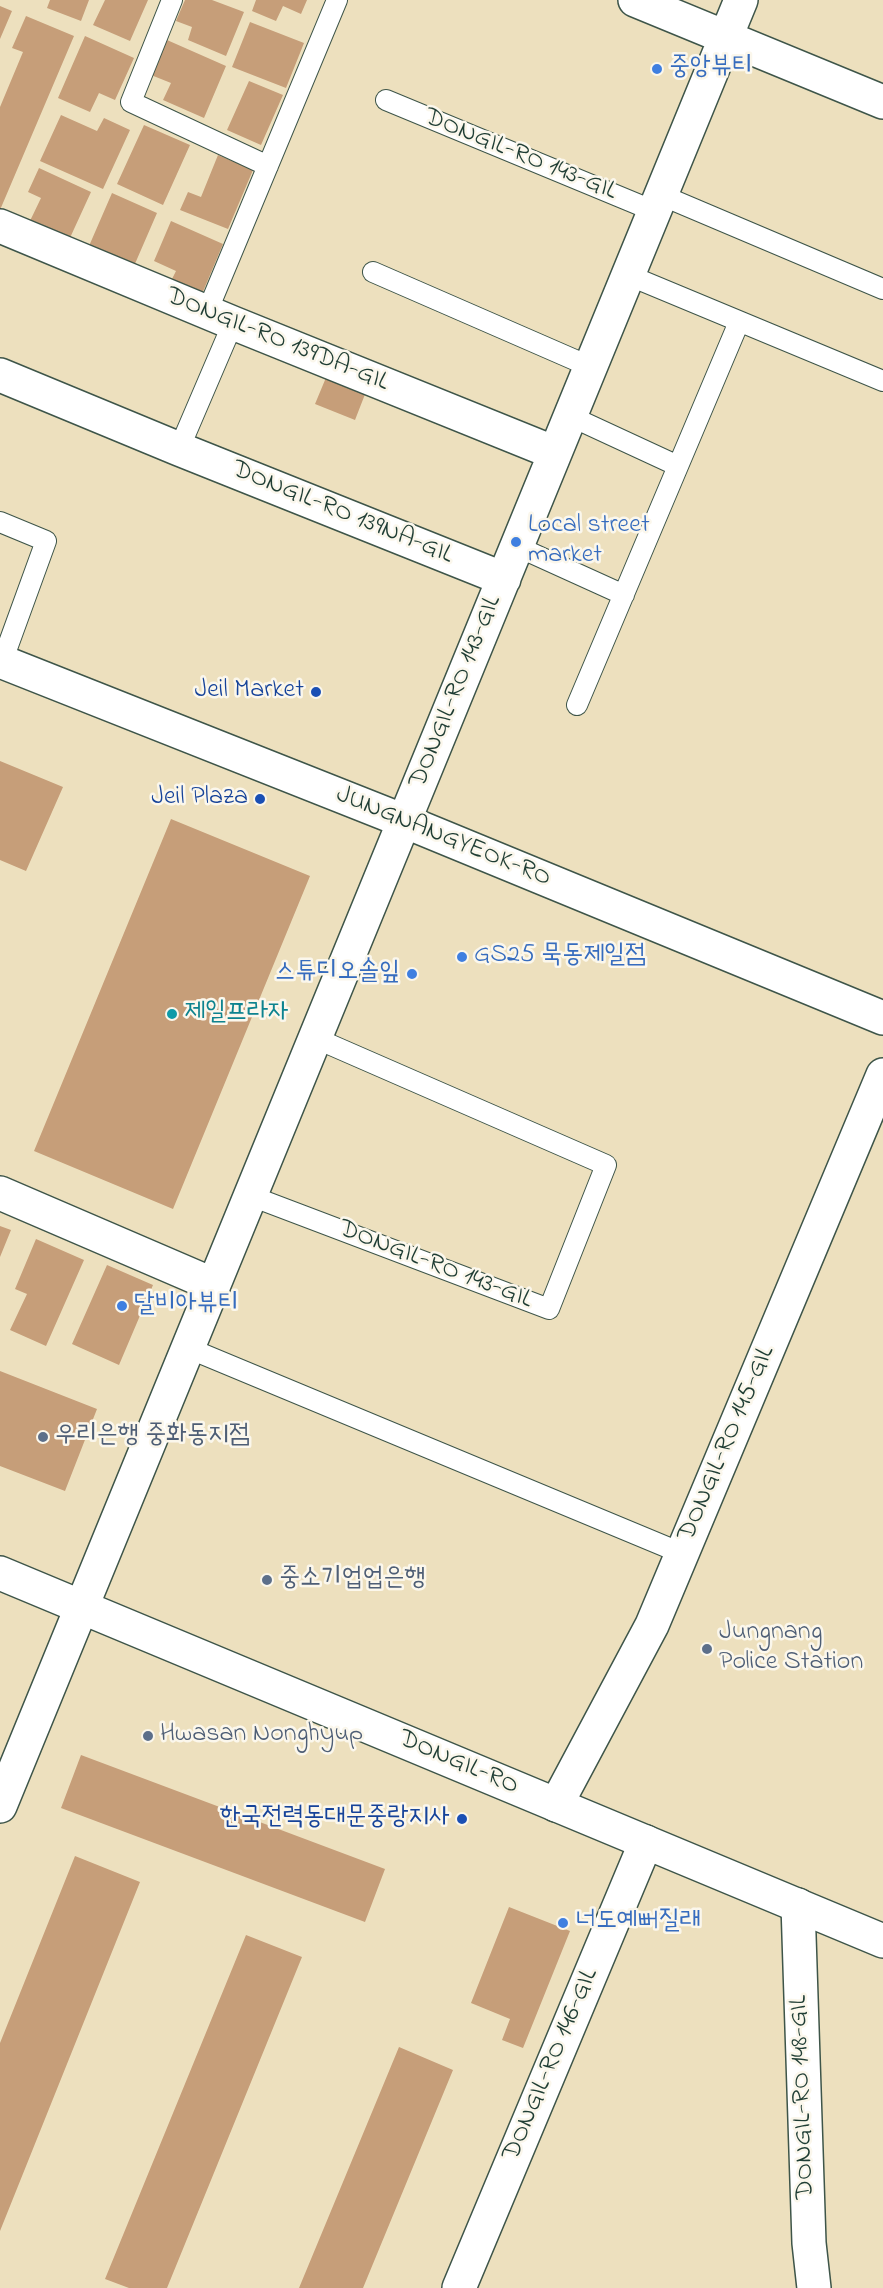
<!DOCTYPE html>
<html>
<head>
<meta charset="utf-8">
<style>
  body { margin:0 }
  canvas { display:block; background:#ede0be }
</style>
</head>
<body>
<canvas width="883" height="2288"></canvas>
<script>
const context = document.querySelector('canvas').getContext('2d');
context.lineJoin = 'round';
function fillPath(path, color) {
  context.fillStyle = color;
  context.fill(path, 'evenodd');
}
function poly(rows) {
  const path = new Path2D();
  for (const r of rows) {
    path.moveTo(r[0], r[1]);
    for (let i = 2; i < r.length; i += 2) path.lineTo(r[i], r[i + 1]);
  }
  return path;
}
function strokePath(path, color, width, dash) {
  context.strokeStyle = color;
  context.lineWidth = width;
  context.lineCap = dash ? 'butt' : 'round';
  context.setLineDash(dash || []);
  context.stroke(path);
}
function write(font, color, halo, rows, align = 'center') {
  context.font = font + ' "Indie Flower","Poor Story",sans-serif';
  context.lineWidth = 5;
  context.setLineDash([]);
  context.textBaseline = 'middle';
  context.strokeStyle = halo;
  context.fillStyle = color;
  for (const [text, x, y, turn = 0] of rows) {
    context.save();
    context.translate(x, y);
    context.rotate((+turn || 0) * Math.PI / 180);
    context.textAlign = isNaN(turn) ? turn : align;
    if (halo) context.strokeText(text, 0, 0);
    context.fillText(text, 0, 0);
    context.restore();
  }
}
fillPath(poly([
  [50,0,89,0,81,21,47,8],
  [105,0,148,0,130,41,93,25],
  [185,0,212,0,244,12,226,56,188,40,192,27,176,21],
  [256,0,307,0,301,14,283,6,276,21,252,11],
  [0,6,12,11,0,39],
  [26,16,74,36,0,210,0,107,23,52,12,48],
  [250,22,304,43,286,88,232,67],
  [85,36,134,58,115,100,99,93,90,112,58,98],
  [167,40,226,66,204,118,163,100,171,83,151,75],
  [249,81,283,95,261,145,227,130],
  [61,115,97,131,104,118,130,130,103,189,40,161],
  [144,125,190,145,163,205,117,184],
  [218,155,253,170,228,229,180,210,188,192,201,197],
  [39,168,91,192,69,240,29,223,41,198,28,192],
  [112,193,157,213,134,266,89,246],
  [171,221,223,244,202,294,171,281,176,271,154,261],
  [330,368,369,384,355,420,315,404],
  [0,761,63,787,26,871,0,860],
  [171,819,310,876,173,1209,34,1151],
  [0,1226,11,1230,0,1257],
  [36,1239,84,1260,46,1346,10,1330,27,1294,15,1289],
  [107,1265,153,1285,119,1365,72,1344],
  [0,1371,97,1409,65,1491,0,1466],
  [81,1755,385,1869,365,1922,61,1808],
  [75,1856,140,1882,0,2231,0,2043],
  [509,1907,570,1931,523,2048,502,2040,510,2019,471,2003],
  [246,1935,302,1957,167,2288,129,2288,105,2279],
  [399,2047,453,2070,363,2288,299,2288]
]), '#c69e79');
const lane = poly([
  [172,0,131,102,268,166],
  [386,100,654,211],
  [661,195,883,289],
  [373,272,591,367],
  [628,275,883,381],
  [207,312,337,0],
  [570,416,678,466],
  [179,449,233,323],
  [0,522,46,541,2,662],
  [516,546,624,595],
  [577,705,739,322],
  [251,1196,549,1309,606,1165,315,1038],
  [188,1348,681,1553]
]);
const street = poly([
  [635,0,883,102],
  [0,226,233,323,555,453],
  [0,375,179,449,504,579],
  [0,1193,214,1285],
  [556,1805,652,1625,883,1075],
  [0,1806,741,0],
  [798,1905,809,2243,814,2288],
  [459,2288,646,1842]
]);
const secondary = poly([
  [0,661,404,821,883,1018]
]);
const primary = poly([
  [0,1573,883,1941]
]);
strokePath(lane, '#3e5549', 22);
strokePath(street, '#3e5549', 36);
strokePath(secondary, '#3e5549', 36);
strokePath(primary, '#3e5549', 36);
strokePath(lane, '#fff', 20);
strokePath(street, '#fff', 33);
strokePath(secondary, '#fff', 33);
strokePath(primary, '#fff', 33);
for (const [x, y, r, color] of [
  [657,69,6,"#3f7fe0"],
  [516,542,6,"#3f7fe0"],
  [316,692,6,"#1a4fb4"],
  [260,799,6,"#1a4fb4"],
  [462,957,6,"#3f7fe0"],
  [412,974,6,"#3f7fe0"],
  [172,1014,6,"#0f9aa8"],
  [122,1306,6,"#3f7fe0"],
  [43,1437,6,"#5c6f8a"],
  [267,1580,6,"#5c6f8a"],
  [707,1649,6,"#5c6f8a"],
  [148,1736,6,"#5c6f8a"],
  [462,1819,6,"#1a4fb4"],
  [563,1923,6,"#3f7fe0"]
]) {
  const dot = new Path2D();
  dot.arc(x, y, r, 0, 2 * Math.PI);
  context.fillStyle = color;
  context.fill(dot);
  strokePath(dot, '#fbf7ec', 2);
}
write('26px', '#366cbe', '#fbf7ec', [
  ["중앙뷰티",669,69],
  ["Local street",528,527],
  ["market",528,557],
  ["GS25 묵동제일점",474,957],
  ["스튜디오솔잎",400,974,"right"],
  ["달비아뷰티",134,1306],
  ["너도예뻐질래",575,1923]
], 'left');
write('26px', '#1f3d34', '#fbf7ec', [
  ["DONGIL-RO 143-GIL",520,156,22],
  ["DONGIL-RO 139DA-GIL",277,341,22],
  ["DONGIL-RO 139NA-GIL",342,514,22],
  ["DONGIL-RO 143-GIL",457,692,-68],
  ["JUNGNANGYEOK-RO",443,838,22],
  ["DONGIL-RO 143-GIL",435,1266,21],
  ["DONGIL-RO 145-GIL",728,1444,-67],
  ["DONGIL-RO",458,1764,23],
  ["DONGIL-RO 146-GIL",552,2065,-67],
  ["DONGIL-RO 148-GIL",804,2097,-92]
]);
write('26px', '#164399', '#fbf7ec', [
  ["Jeil Market",304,692],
  ["Jeil Plaza",248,799],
  ["한국전력동대문중랑지사",450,1819]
], 'right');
write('26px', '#0d838f', '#fbf7ec', [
  ["제일프라자",184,1014]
], 'left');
write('26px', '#4e5e75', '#fbf7ec', [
  ["우리은행 중화동지점",55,1437],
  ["중소기업업은행",279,1580],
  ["Jungnang",719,1634],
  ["Police Station",719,1664],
  ["Hwasan Nonghyup",160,1736]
], 'left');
</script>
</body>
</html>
